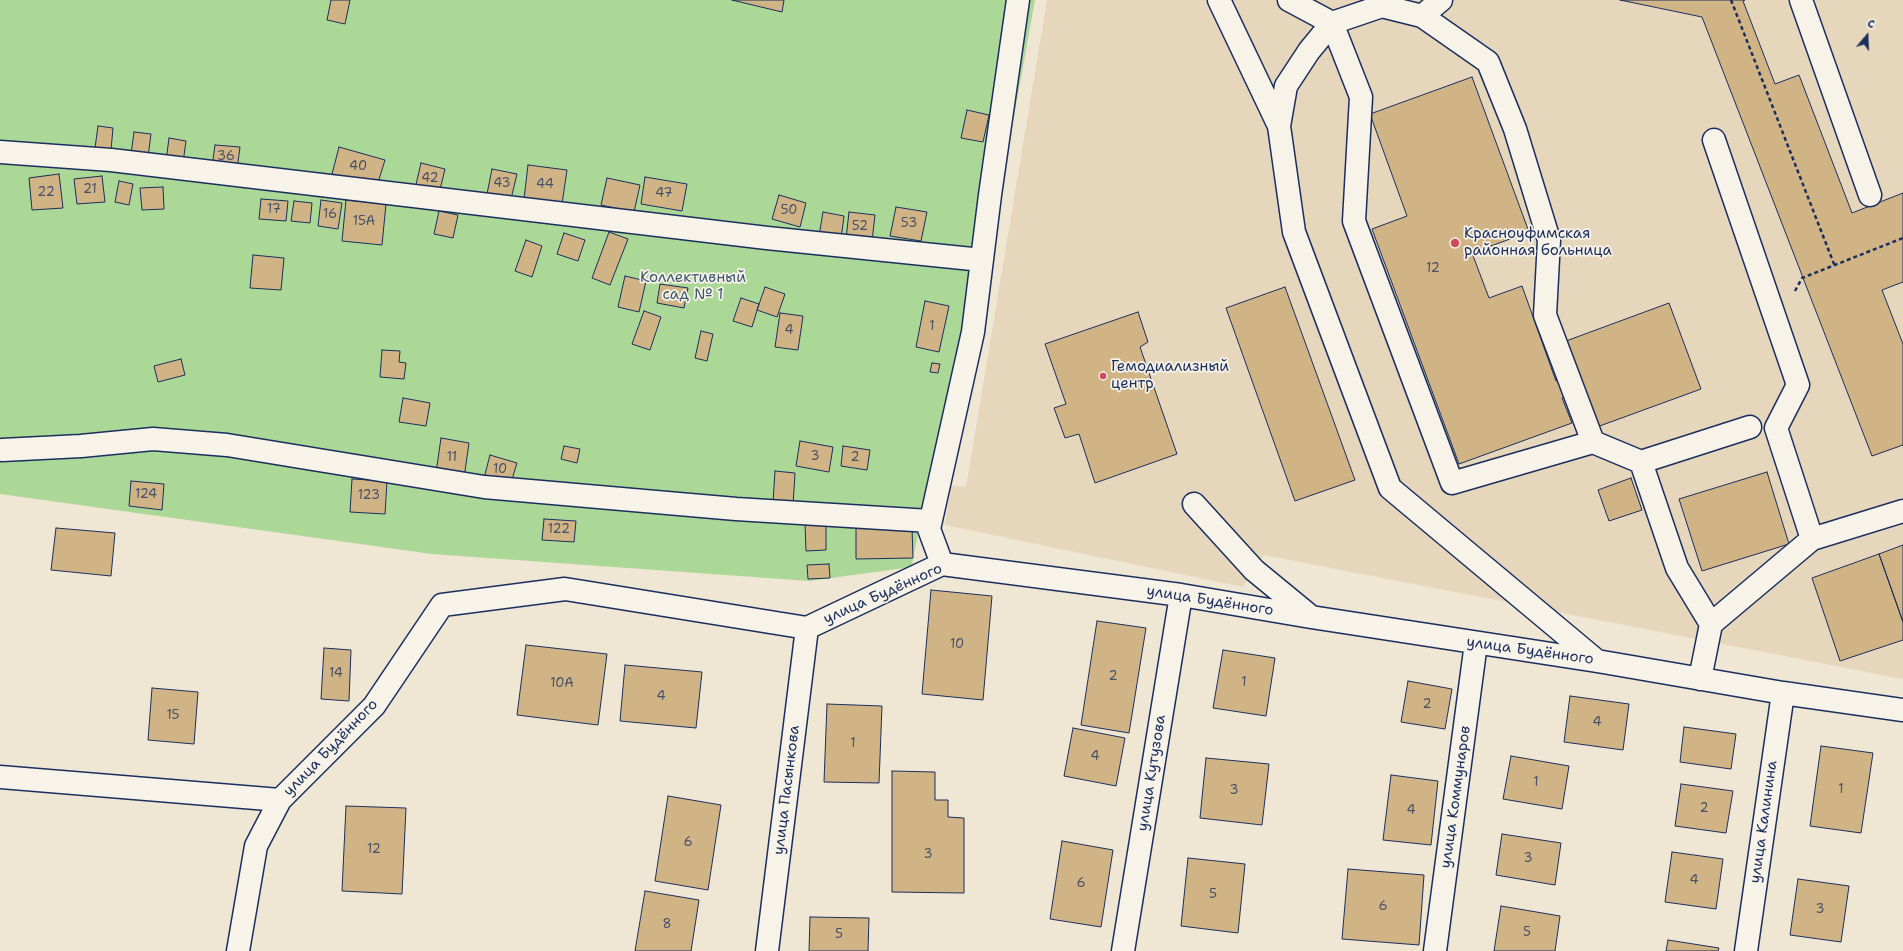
<!DOCTYPE html>
<html>
<head>
<meta charset="utf-8">
<style>
  body { margin:0 }
  #map { position:relative; width:1903px; height:951px; overflow:hidden; background:#efe6d4; font-family:"Shantell Sans",sans-serif }
  canvas { display:block }
  .north { position:absolute; left:1847px; top:16px; width:40px; height:40px; -webkit-text-stroke:3px #f7f3e8; paint-order:stroke; rotate:19deg; font-size:11px; font-weight:700; line-height:16px; text-align:center; color:#1b2f5e }
  .north::after { content:''; display:block; margin:auto; width:14px; height:18px; background:#1b2f5e; clip-path:polygon(50% 0,100% 100%,50% 72%,0 100%) }
</style>
</head>
<body>
<div id="map">
<canvas width="1903" height="951"></canvas>
<div class="north">С</div>
</div>
<script>
const context = document.querySelector('canvas').getContext('2d');
context.lineJoin = 'round';
function fillPath(path, color) {
  context.fillStyle = color;
  context.fill(path, 'evenodd');
}
function poly(rows) {
  const path = new Path2D();
  for (const r of rows) {
    path.moveTo(r[0], r[1]);
    for (let i = 2; i < r.length; i += 2) path.lineTo(r[i], r[i + 1]);
  }
  return path;
}
function strokePath(path, color, width, dash) {
  context.strokeStyle = color;
  context.lineWidth = width;
  context.lineCap = dash ? 'butt' : 'round';
  context.setLineDash(dash || []);
  context.stroke(path);
}
function write(font, color, halo, rows, align = 'center') {
  context.font = font + ' "Shantell Sans",sans-serif';
  context.lineWidth = 3.5;
  context.setLineDash([]);
  context.textBaseline = 'middle';
  context.strokeStyle = halo;
  context.fillStyle = color;
  for (const [text, x, y, turn = 0] of rows) {
    context.save();
    context.translate(x, y);
    context.rotate((+turn || 0) * Math.PI / 180);
    context.textAlign = isNaN(turn) ? turn : align;
    if (halo) context.strokeText(text, 0, 0);
    context.fillText(text, 0, 0);
    context.restore();
  }
}
fillPath(poly([
  [1047,0,1903,0,1903,679,1264,555,1243,587,945,525,951,486,966,487]
]), '#e6d7bc');
fillPath(poly([
  [0,0,1035,0,940,529,919,529,913,558,912,567,809,581,432,554,0,494]
]), '#acd897');
const building = poly([
  [331,0,350,0,345,24,327,20,331,0],
  [732,0,784,0,782,12,732,0],
  [1620,0,1745,0,1743,1,1775,84,1799,75,1852,213,1903,193,1903,282,1882,290,1903,344,1903,445,1872,456,1702,17,1620,0],
  [1472,77,1529,232,1472,253,1489,298,1522,286,1556,381,1578,372,1566,341,1669,303,1701,389,1597,427,1584,390,1562,398,1572,423,1459,464,1372,229,1407,216,1370,114,1472,77],
  [967,110,989,115,983,142,961,138,967,110],
  [98,126,113,128,111,150,95,148,98,126],
  [134,132,151,134,148,157,131,154,134,132],
  [169,138,186,141,183,163,166,161,169,138],
  [215,145,240,147,237,170,212,167,215,145],
  [339,147,385,160,377,186,332,174,339,147],
  [421,163,445,169,439,194,415,189,421,163],
  [528,165,567,170,562,204,524,199,528,165],
  [492,169,517,174,511,199,487,194,492,169],
  [59,174,63,208,32,210,29,178,59,174],
  [102,176,105,202,77,204,74,179,102,176],
  [645,177,687,184,682,211,641,204,645,177],
  [607,178,640,185,634,212,601,205,607,178],
  [119,181,133,184,129,205,115,202,119,181],
  [163,187,164,209,142,210,140,188,163,187],
  [779,195,806,203,800,227,772,219,779,195],
  [261,199,288,201,286,221,259,219,261,199],
  [321,200,342,203,338,229,318,226,321,200],
  [346,200,386,204,382,245,342,241,346,200],
  [294,201,312,203,310,223,291,221,294,201],
  [896,207,927,212,921,241,890,236,896,207],
  [439,211,458,215,453,238,434,234,439,211],
  [823,212,844,216,841,239,819,236,823,212],
  [849,212,875,215,872,241,846,239,849,212],
  [609,232,628,239,610,285,592,278,609,232],
  [564,233,585,240,578,261,557,254,564,233],
  [526,240,542,246,532,277,515,271,526,240],
  [253,255,284,258,281,290,250,288,253,255],
  [625,276,646,281,639,312,618,307,625,276],
  [660,284,688,288,684,308,657,303,660,284],
  [765,287,785,294,777,317,757,310,765,287],
  [1285,287,1355,480,1295,501,1226,308,1285,287],
  [741,298,759,304,752,327,733,321,741,298],
  [925,301,949,306,939,352,916,347,925,301],
  [644,311,661,317,650,350,632,344,644,311],
  [1138,312,1148,342,1140,347,1177,454,1095,483,1079,434,1065,438,1054,408,1066,404,1045,344,1138,312],
  [780,313,803,316,798,350,775,347,780,313],
  [701,331,713,334,707,361,695,358,701,331],
  [382,350,400,351,399,362,406,363,404,379,380,377,382,350],
  [181,359,185,375,158,382,154,366,181,359],
  [932,363,940,364,938,373,930,372,932,363],
  [403,398,430,403,426,426,399,422,403,398],
  [441,438,469,443,464,478,436,473,441,438],
  [800,441,833,447,829,472,796,466,800,441],
  [564,446,580,449,577,463,561,459,564,446],
  [843,446,870,450,867,470,841,466,843,446],
  [490,455,517,463,510,486,484,478,490,455],
  [775,471,795,473,793,505,773,503,775,471],
  [1767,472,1789,544,1702,571,1679,499,1767,472],
  [1631,478,1642,510,1609,521,1598,490,1631,478],
  [352,479,387,481,385,514,350,512,352,479],
  [131,481,164,484,162,510,129,506,131,481],
  [544,519,576,521,574,542,542,540,544,519],
  [805,523,826,523,826,550,806,551,805,523],
  [856,527,912,527,913,558,856,559,856,527],
  [56,528,115,533,111,576,51,570,56,528],
  [1903,545,1903,622,1879,554,1903,545],
  [1879,554,1903,622,1903,640,1840,661,1812,578,1879,554],
  [829,564,830,578,808,579,807,565,829,564],
  [931,590,992,596,983,700,922,694,931,590],
  [1097,621,1146,628,1129,733,1081,725,1097,621],
  [526,645,607,654,598,725,517,715,526,645],
  [324,648,351,650,349,701,321,699,324,648],
  [1223,650,1275,658,1266,716,1213,708,1223,650],
  [625,665,702,672,696,728,620,721,625,665],
  [1408,681,1452,689,1445,729,1401,722,1408,681],
  [152,688,198,692,194,744,148,740,152,688],
  [1570,696,1629,704,1623,750,1564,742,1570,696],
  [827,704,882,706,879,783,824,782,827,704],
  [1684,727,1736,734,1731,769,1680,762,1684,727],
  [1073,728,1125,738,1116,786,1064,776,1073,728],
  [1821,746,1873,753,1861,833,1810,826,1821,746],
  [1511,756,1569,766,1562,809,1503,799,1511,756],
  [1206,758,1269,764,1262,825,1200,818,1206,758],
  [892,771,935,772,935,800,948,800,948,817,964,818,964,893,892,892,892,771],
  [1391,775,1438,781,1431,845,1383,840,1391,775],
  [1681,784,1733,791,1726,833,1675,826,1681,784],
  [668,796,721,805,708,890,655,881,668,796],
  [346,806,406,808,402,894,342,891,346,806],
  [1502,834,1561,843,1555,885,1496,875,1502,834],
  [1062,841,1113,850,1101,927,1050,919,1062,841],
  [1672,852,1723,859,1716,909,1665,902,1672,852],
  [1188,858,1245,864,1238,933,1181,926,1188,858],
  [1348,869,1424,875,1419,945,1342,939,1348,869],
  [1798,879,1849,886,1841,942,1790,935,1798,879],
  [645,891,699,900,691,951,635,951,645,891],
  [1501,906,1560,916,1555,951,1494,951,1501,906],
  [810,917,869,918,868,951,809,951,810,917],
  [1668,940,1719,948,1718,951,1666,951,1668,940]
]);
fillPath(building, '#d1b485');
strokePath(building, '#1b2f5e', 1);
const minor = poly([
  [1219,0,1279,126],
  [1289,0,1332,23,1361,97,1354,221,1452,483,1593,442],
  [1801,0,1870,195],
  [1422,16,1441,0],
  [1714,140,1798,385,1776,428,1812,539],
  [0,152,111,160,767,238,982,260],
  [2,450,81,446,153,439,227,445,484,487,736,509,930,521],
  [1641,462,1750,427],
  [1194,504,1254,570,1310,616],
  [942,564,929,529,973,332,990,195,1018,0],
  [1597,661,1390,488,1294,232,1279,126,1286,86,1309,51,1332,23,1382,6,1422,16,1488,62,1515,129,1549,240,1545,315,1593,442,1641,462,1677,568,1711,624],
  [1700,679,1711,624,1812,539,1903,511],
  [0,777,280,800],
  [238,951,256,846,280,800,374,706,442,605,565,589,807,628,942,564,1181,595,1311,617,1597,661,1783,693,1903,710],
  [767,951,807,628],
  [1123,951,1181,595],
  [1435,951,1476,643],
  [1746,951,1783,693]
]);
strokePath(minor, '#1b2f5e', 25);
strokePath(poly([
  [1731,0,1834,264],
  [1795,291,1802,278,1903,238]
]), '#1b2f5e', 2.5, [4, 3]);
strokePath(minor, '#f7f3e8', 22);
for (const [x, y, r, color] of [
  [1455,243,5,"#d1495b"],
  [1103,376,4,"#d1495b"]
]) {
  const dot = new Path2D();
  dot.arc(x, y, r, 0, 2 * Math.PI);
  context.fillStyle = color;
  context.fill(dot);
  strokePath(dot, '#f7f3e8', 1.5);
}
write('13px', '#485068', null, [
  ["36",226,157],
  ["40",358,167],
  ["42",430,179],
  ["43",502,184],
  ["44",545,185],
  ["21",90,190],
  ["22",46,193],
  ["47",664,194],
  ["17",274,210],
  ["50",789,211],
  ["16",330,215],
  ["15А",364,222],
  ["53",909,224],
  ["52",860,227],
  ["12",1433,269],
  ["1",932,327],
  ["4",789,331],
  ["3",815,457],
  ["11",452,458],
  ["2",855,458],
  ["10",500,470],
  ["124",146,495],
  ["123",369,496],
  ["122",559,530],
  ["10",957,645],
  ["14",336,674],
  ["2",1113,677],
  ["1",1244,683],
  ["10А",562,684],
  ["4",661,697],
  ["2",1427,705],
  ["15",173,716],
  ["4",1597,723],
  ["1",853,744],
  ["4",1095,757],
  ["1",1536,783],
  ["1",1841,790],
  ["3",1234,791],
  ["2",1704,809],
  ["4",1411,811],
  ["6",688,843],
  ["12",374,850],
  ["3",928,855],
  ["3",1528,859],
  ["4",1694,881],
  ["6",1081,884],
  ["5",1213,895],
  ["6",1383,907],
  ["3",1820,910],
  ["8",667,925],
  ["5",1527,933],
  ["5",839,935]
]);
write('15px', '#1b2f5e', '#f7f3e8', [
  ["Красноуфимская",1464,234],
  ["районная больница",1464,251],
  ["Гемодиализный",1111,367],
  ["центр",1111,384]
], 'left');
write('15px', '#3f596c', '#f7f3e8', [
  ["Коллективный",693,278],
  ["сад № 1",693,295]
]);
write('15px', '#1b2f5e', '#f7f3e8', [
  ["улица Будённого",883,594,-24],
  ["улица Будённого",1210,601,9],
  ["улица Будённого",1530,651,8],
  ["улица Будённого",331,748,-46],
  ["улица Кутузова",1152,773,-81],
  ["улица Пасынкова",787,790,-83],
  ["улица Коммунаров",1456,797,-82],
  ["улица Калинина",1764,822,-82]
]);
</script>
</body>
</html>
